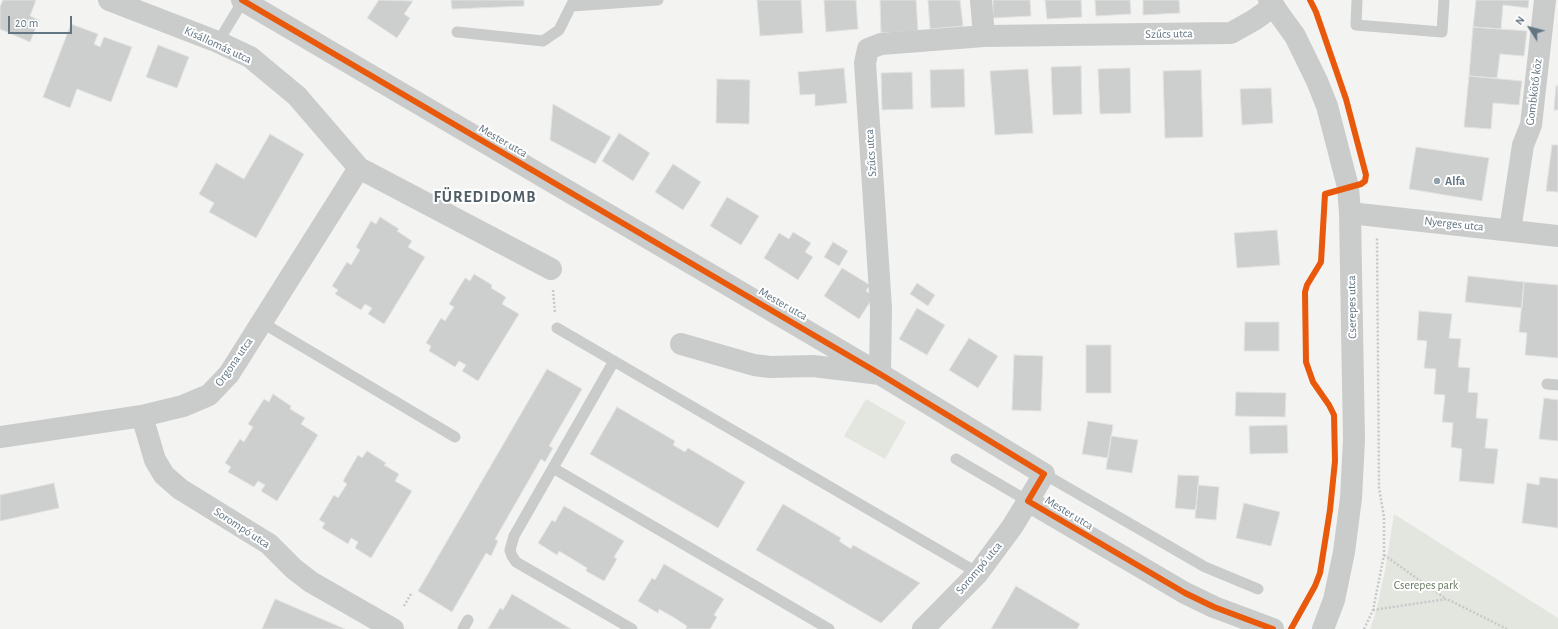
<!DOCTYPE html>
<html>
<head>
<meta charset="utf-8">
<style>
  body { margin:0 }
  #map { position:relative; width:1558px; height:629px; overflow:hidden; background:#f3f3f1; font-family:"Alegreya Sans",sans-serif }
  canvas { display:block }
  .north { position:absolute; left:1510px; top:8px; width:40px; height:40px; -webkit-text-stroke:3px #fff; paint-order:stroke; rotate:306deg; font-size:11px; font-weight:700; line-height:16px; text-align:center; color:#617583 }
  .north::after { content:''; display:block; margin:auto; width:14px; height:18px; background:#617583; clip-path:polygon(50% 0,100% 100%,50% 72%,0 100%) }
  .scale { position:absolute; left:8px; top:16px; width:64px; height:18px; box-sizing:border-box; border:2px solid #617583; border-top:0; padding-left:5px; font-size:12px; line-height:14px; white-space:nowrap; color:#617583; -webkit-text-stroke:3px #fff; paint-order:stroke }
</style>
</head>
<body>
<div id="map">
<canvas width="1558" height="629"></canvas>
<div class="north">N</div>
<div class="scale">20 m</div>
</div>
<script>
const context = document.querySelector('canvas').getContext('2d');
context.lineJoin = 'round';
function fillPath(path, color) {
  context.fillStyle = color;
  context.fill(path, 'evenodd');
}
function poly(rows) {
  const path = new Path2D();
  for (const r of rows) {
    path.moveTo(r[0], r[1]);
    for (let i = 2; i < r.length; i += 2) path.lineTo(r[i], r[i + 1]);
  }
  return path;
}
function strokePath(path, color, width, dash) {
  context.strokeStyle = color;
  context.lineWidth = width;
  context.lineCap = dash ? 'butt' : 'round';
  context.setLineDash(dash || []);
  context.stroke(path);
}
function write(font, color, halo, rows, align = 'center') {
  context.font = font + ' "Alegreya Sans",sans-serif';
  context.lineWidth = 4;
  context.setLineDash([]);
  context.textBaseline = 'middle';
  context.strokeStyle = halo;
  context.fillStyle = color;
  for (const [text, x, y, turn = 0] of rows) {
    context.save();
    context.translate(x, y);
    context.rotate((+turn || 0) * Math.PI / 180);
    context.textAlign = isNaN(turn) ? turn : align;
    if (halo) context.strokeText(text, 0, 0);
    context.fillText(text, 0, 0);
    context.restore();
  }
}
fillPath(poly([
  [866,399,906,422,885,459,844,436],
  [1394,514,1558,618,1558,629,1370,629,1375,615,1385,571]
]), '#e2e6df');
const building = poly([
  [3,0,36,0,30,16,39,20,30,42,0,29,0,7,3,0],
  [379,0,413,1,404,14,410,18,397,38,367,18,379,0],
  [451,0,524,0,524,6,452,9,451,0],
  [757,0,801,0,803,33,760,36,757,0],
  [824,0,856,0,858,29,826,32,824,0],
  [880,0,916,0,918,31,881,33,880,0],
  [928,0,960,0,963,26,930,29,928,0],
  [993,0,1030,0,1031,16,993,18,993,0],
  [1045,0,1081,0,1082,17,1047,19,1045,0],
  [1095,0,1130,0,1131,14,1096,16,1095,0],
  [1143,0,1179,0,1180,13,1143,15,1143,0],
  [1476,0,1529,0,1528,8,1503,5,1501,29,1473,27,1476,0],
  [71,24,98,34,94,44,100,47,104,37,132,47,111,102,77,89,70,108,43,97,71,24],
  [1473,27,1527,31,1524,56,1500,54,1497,78,1469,76,1473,27],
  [158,45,189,57,177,88,146,77,158,45],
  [1081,66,1082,114,1053,115,1051,67,1081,66],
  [844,68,847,103,815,106,815,94,800,95,798,72,844,68],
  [1130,68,1131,113,1100,114,1098,69,1130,68],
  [964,69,965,107,931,108,930,70,964,69],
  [1028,69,1033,133,995,135,990,71,1028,69],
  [1201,70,1203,137,1165,138,1163,71,1201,70],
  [912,72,913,109,882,110,881,73,912,72],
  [1469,76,1522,81,1519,105,1493,103,1491,129,1464,127,1469,76],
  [717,79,750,80,749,124,716,123,717,79],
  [1556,86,1558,86,1558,110,1554,110,1556,86],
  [1271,88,1273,123,1242,125,1240,89,1271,88],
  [553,104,611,137,595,164,550,140,553,104],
  [619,133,650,153,633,181,602,161,619,133],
  [270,134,304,154,256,238,209,212,214,203,199,194,216,163,244,179,270,134],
  [1552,145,1558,145,1558,192,1546,191,1552,145],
  [1416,147,1489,158,1482,201,1409,189,1416,147],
  [673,164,701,182,683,210,655,192,673,164],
  [727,197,759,216,741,245,710,226,727,197],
  [380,217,399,229,397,231,412,241,408,247,425,257,384,324,368,314,372,308,365,304,361,310,335,294,338,290,332,286,347,262,351,265,360,250,356,247,371,221,376,224,380,217],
  [1277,230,1280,265,1237,268,1234,233,1277,230],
  [793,232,811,243,805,252,813,257,798,280,764,258,779,233,789,239,793,232],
  [833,242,848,251,839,266,824,257,833,242],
  [842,268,870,285,866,291,874,296,859,319,824,296,842,268],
  [474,274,492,285,491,288,506,297,502,304,519,314,478,381,462,371,466,365,459,361,455,367,429,351,431,346,426,343,441,318,445,321,454,307,449,304,465,278,470,281,474,274],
  [1468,276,1524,282,1522,308,1465,302,1468,276],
  [1524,282,1558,285,1558,358,1525,355,1527,333,1519,332,1524,282],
  [917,283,935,295,928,306,910,294,917,283],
  [917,308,945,325,927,355,899,339,917,308],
  [1419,311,1452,314,1449,338,1461,339,1458,367,1470,368,1468,392,1478,393,1476,418,1488,419,1485,448,1498,449,1494,484,1459,481,1462,449,1451,447,1453,423,1442,422,1445,395,1434,394,1436,369,1424,368,1427,341,1417,340,1419,311],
  [1245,322,1279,322,1279,351,1244,351,1245,322],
  [969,338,998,356,978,388,949,370,969,338],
  [1086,345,1111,345,1111,393,1086,393,1086,345],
  [1014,355,1043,356,1041,411,1012,410,1014,355],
  [547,369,582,389,549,446,553,448,545,462,541,459,495,539,498,541,491,556,486,553,452,612,418,591,547,369],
  [1236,392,1286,393,1285,417,1235,416,1236,392],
  [273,394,291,406,290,409,305,418,301,424,318,435,277,501,261,491,265,485,258,481,254,487,228,472,231,467,225,463,240,439,244,442,253,427,248,424,264,399,269,402,273,394],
  [1544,398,1558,400,1558,441,1539,439,1544,398],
  [617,407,675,441,673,445,685,452,688,448,745,482,718,528,590,454,617,407],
  [1088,421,1113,425,1108,458,1082,454,1088,421],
  [1287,425,1288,453,1250,454,1249,426,1287,425],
  [1111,436,1138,440,1132,473,1106,469,1111,436],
  [367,451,386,463,384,465,399,474,395,481,412,491,371,558,355,548,358,542,351,538,348,544,322,528,325,523,319,520,334,495,338,498,347,484,343,481,358,455,362,458,367,451],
  [1178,475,1199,476,1196,510,1175,508,1178,475],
  [1540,477,1558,479,1558,528,1522,523,1527,483,1539,485,1540,477],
  [54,483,59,508,0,521,0,495,54,483],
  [1198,485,1219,487,1216,520,1195,518,1198,485],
  [1244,503,1280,512,1271,546,1236,538,1244,503],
  [783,504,841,538,839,541,851,549,853,545,920,583,881,623,756,550,783,504],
  [564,506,624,541,614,557,617,559,604,581,586,571,587,568,574,560,559,551,557,555,538,543,552,520,555,522,564,506],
  [664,564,724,599,714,615,717,617,710,629,686,629,687,626,673,617,659,609,658,613,638,601,652,578,655,580,664,564],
  [1016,586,1080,624,1077,629,991,629,1016,586],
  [512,594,571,629,488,629,500,608,503,610,512,594],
  [275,599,345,629,262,629,275,599]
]);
fillPath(building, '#cdcfcf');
strokePath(building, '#e2e2e1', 1);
strokePath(poly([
  [553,290,555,313],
  [1384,555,1446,599],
  [404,606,412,592],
  [1373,610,1447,599,1507,629],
  [1364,629,1373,610,1384,555,1384,517,1379,488,1377,237]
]), '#c8c8c9', 2.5, [2, 2]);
strokePath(poly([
  [1357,0,1356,25,1442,32,1444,0],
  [572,6,658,0],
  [457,32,543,41,559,30,574,0],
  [218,42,243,1],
  [261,322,455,437],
  [557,328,978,573],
  [614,361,514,536,510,550,512,556,516,562,632,629],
  [1547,384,1558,385],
  [956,459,1028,501],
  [553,468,829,629],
  [1044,474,1205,567,1258,589],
  [463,629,468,620]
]), '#cacccc', 11);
strokePath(poly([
  [109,0,218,42,250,57,297,96,359,168,551,269],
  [242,0,880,374,1044,474,1028,501,1185,593,1214,607,1273,629],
  [981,0,984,36],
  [1350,213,1558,236],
  [1510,230,1523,145,1531,125,1545,0],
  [681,344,754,365,770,367,813,366,880,374,881,308,865,63,868,49,881,44,984,36,1231,33,1254,20,1274,6],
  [142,416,155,460,164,475,180,489,269,544,294,569,311,582,393,629],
  [0,437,142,416,183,406,209,395,229,374,359,168],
  [923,629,978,573,1012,527,1028,501]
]), '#cacccc', 22);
strokePath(poly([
  [1269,0,1295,36,1317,81,1327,106,1348,187,1350,213,1354,440,1351,498,1344,552,1334,600,1323,629]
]), '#cacccc', 22);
strokePath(poly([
  [242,0,880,374,1044,474,1028,501,1185,593,1214,607,1273,629],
  [1291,629,1315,586,1320,573,1330,510,1335,461,1334,415,1329,405,1313,382,1306,362,1305,292,1307,285,1321,262,1325,194,1361,184,1365,181,1366,175,1346,99,1316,12,1310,0]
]), '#e8590c', 6);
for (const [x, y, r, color] of [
  [1437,181,4,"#94a1aa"]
]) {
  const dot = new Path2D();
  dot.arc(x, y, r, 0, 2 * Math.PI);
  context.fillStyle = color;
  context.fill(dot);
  strokePath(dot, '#fff', 1.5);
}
write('12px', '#617583', '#fff', [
  ["Szűcs utca",1169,34,-1],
  ["Kisállomás utca",218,45,25],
  ["Gombkötő köz",1534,92,-83],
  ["Mester utca",503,141,30],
  ["Szűcs utca",871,153,-94],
  ["Nyerges utca",1454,224,6],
  ["Mester utca",783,304,30],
  ["Cserepes utca",1352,307,-91],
  ["Orgona utca",234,362,-55],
  ["Mester utca",1069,513,31],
  ["Sorompó utca",242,528,33],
  ["Sorompó utca",979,568,-50]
]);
write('bold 12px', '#617583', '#fff', [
  ["Alfa",1445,181]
], 'left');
write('12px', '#677960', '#fff', [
  ["Cserepes park",1426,585]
]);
context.letterSpacing = '1px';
write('bold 16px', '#505e67', '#fff', [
  ["FÜREDIDOMB",485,197]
]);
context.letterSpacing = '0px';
</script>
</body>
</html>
